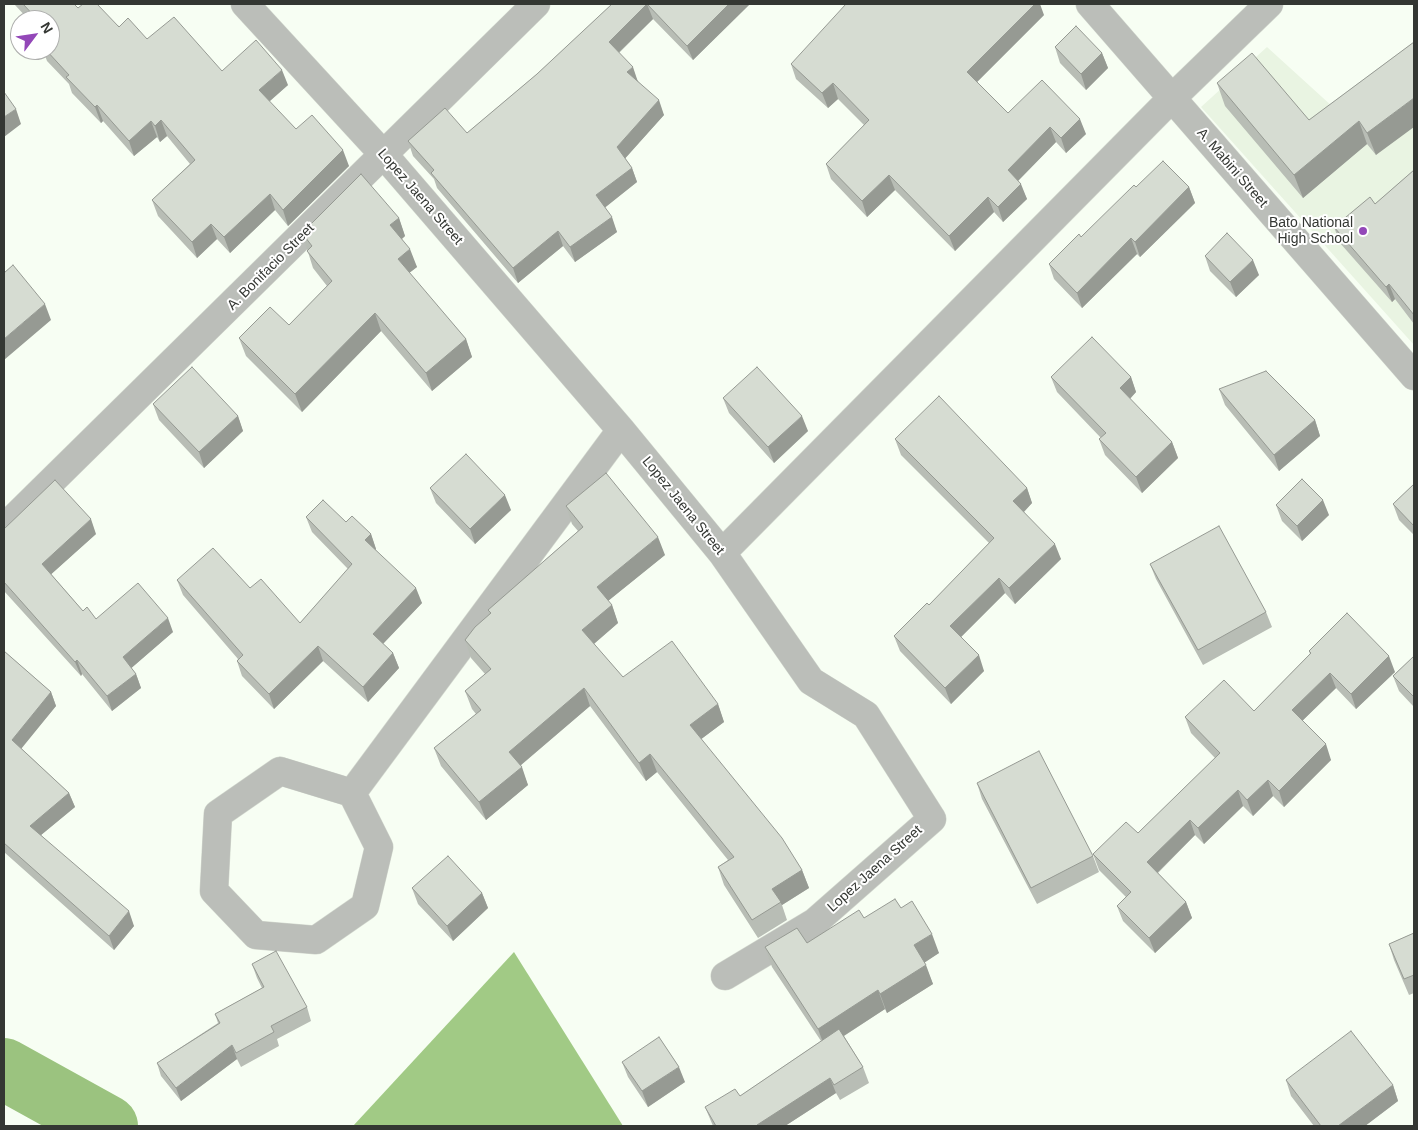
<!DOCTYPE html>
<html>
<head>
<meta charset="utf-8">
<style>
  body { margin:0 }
  #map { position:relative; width:1418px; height:1130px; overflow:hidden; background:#f7fef3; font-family:Arial,sans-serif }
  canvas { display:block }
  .frame { position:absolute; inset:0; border:5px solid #343733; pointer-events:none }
  .north { position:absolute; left:10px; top:10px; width:50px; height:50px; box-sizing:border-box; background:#fff; border:1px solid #aeafad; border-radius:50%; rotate:59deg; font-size:14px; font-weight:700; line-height:20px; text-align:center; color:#343733 }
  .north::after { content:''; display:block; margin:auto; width:18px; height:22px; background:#9347b8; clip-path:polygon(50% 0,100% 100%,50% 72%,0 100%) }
</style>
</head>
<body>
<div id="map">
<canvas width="1418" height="1130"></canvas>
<div class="frame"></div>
<div class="north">N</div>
</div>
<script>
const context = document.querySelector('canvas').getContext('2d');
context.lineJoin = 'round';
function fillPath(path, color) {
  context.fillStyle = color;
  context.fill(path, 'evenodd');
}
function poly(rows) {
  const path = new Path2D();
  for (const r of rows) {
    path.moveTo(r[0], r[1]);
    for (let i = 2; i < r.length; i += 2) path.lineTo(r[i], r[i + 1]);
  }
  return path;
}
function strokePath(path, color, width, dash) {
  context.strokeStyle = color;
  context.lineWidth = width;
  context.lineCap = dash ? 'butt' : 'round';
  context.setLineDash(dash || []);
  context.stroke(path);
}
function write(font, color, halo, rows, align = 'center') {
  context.font = font + ' Arial,sans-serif';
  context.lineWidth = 4;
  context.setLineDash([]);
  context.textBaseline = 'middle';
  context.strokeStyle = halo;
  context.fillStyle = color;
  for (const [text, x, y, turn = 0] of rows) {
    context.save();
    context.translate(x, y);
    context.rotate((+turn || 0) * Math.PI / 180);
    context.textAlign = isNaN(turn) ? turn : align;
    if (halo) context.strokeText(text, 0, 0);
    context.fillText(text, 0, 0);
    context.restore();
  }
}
fillPath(poly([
  [1267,47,1344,117,1414,63,1414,345,1201,107]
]), '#e9f4e2');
fillPath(poly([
  [514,952,623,1126,353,1126]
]), '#a1ca85');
strokePath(poly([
  [4,1069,107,1126]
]), '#9bc37f', 62);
const minor = poly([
  [245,4,384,155,621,430,722,553,811,681,866,715,932,819,815,922,725,976],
  [1090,4,1414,376],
  [4,528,536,4],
  [722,553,1172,98,1269,4],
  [280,771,352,793,379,847,365,906,316,940,256,935,214,891,218,814,280,771],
  [352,793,621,430]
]);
strokePath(minor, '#d4dad0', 29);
strokePath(minor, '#bbbeb9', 28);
fillPath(poly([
  [14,4,74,4,78,8,222,71,288,85,269,102,296,129,349,166,288,226,275,210,230,253,217,239,197,258,158,216,152,200,190,164,167,136,160,142,157,137,134,156,103,121,101,123,72,93,69,84,47,61,43,50,50,50,50,20,29,20],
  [612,4,750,4,693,60,653,19,619,53,638,81,664,115,625,158,632,168,637,182,605,207,617,232,575,262,563,246,518,283,437,188,434,179,413,156,408,141,467,133,537,74],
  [1044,15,977,82,1008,113,1086,134,1066,153,1056,142,1018,181,1027,199,1003,222,994,212,955,251,895,190,867,217,831,179,826,164,864,125,838,99,828,108,796,79,791,64],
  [1414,42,1376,155,1367,144,1303,198,1225,106,1217,83,1309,120],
  [1055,47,1102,53,1108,68,1086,90,1060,63],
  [1414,170,1414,324,1395,299,1392,302,1340,243,1334,227,1375,204],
  [1136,187,1189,187,1195,203,1140,257,1137,254,1082,308,1054,279,1049,264,1081,237],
  [399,218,405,236,402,239,417,267,409,273,466,339,472,357,432,391,381,331,302,412,246,356,239,338,289,325,327,286,313,268,302,233],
  [1205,256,1259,275,1236,297,1210,271],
  [1051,377,1131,377,1136,392,1130,399,1172,442,1178,458,1142,493,1105,455,1099,439,1101,438,1057,392],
  [1219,389,1315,420,1320,436,1279,471,1225,405],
  [723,398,808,431,774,463,729,413],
  [153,404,238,416,243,431,204,468,159,420],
  [895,439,1027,488,1032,503,1024,512,1061,559,1015,604,1005,593,961,637,984,671,951,704,900,651,894,636,929,605,989,543,901,455],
  [1414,484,1414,535,1399,520,1393,504],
  [430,488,511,510,475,544,436,503],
  [1276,505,1329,515,1302,541,1282,521],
  [566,506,665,555,608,601,612,605,618,623,594,644,623,677,718,704,724,722,701,739,802,870,809,888,782,905,787,920,758,938,724,885,718,867,728,860,657,772,646,781,590,706,520,766,528,785,486,820,441,766,434,748,476,714,472,709,465,691,485,674,471,658,465,640,489,614,488,610,578,531,572,524],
  [306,517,346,522,371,534,376,549,376,550,422,603,383,644,393,653,399,668,368,702,323,661,274,709,242,676,237,661,238,659,183,595,177,580,250,588,300,623,348,569,312,532],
  [4,529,96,534,51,574,83,611,96,619,173,632,131,668,136,674,141,688,112,711,82,674,81,676,4,591],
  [1150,564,1266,612,1272,627,1203,665,1156,579],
  [4,651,51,692,56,706,21,748,69,793,75,807,41,835,134,926,114,950,4,852],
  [1309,651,1395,672,1356,709,1336,688,1302,721,1331,760,1284,807,1273,796,1253,816,1243,806,1204,844,1195,835,1158,873,1186,902,1192,918,1155,953,1123,921,1117,906,1126,897,1099,870,1093,854,1138,833,1215,758,1191,733,1185,717,1254,711,1310,654],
  [1414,656,1414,707,1399,691,1393,676],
  [977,783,1093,856,1099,872,1037,904,982,799],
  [412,888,482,893,488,908,453,941,418,904],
  [901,908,939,953,924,962,933,984,887,1013,885,1009,844,1036,863,1067,869,1083,840,1100,836,1093,785,1126,713,1126,705,1107,740,1096,821,1041,772,967,765,947,807,943,864,918],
  [1414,933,1414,993,1409,995,1394,960,1389,944],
  [252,964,307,1007,311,1021,277,1039,279,1046,241,1067,237,1059,181,1101,161,1076,157,1063,218,1023,215,1014,262,988,257,978],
  [622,1062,685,1082,648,1107,628,1077],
  [1286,1080,1393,1085,1398,1101,1365,1126,1314,1126,1291,1096]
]), '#b8bdb5');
fillPath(poly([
  [647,4,653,19,614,57,609,42],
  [729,4,750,4,693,60,687,46],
  [1035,4,1040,4,1044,15,972,87,967,72],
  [1102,53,1108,68,1086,90,1081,74],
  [633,67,638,82,627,72],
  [282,70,288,85,264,106,259,90],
  [833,83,838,99,828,108,822,93],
  [1414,98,1414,127,1376,155,1367,133],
  [659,100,664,115,622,162,617,147],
  [97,105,103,121,101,123,95,107],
  [16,109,21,124,4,137,4,117],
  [1080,119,1086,134,1066,153,1061,138],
  [161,120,167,136,160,142,155,126],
  [151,121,157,137,134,156,129,141],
  [1359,121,1367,144,1303,198,1294,175],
  [1050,127,1056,142,1014,185,1008,170],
  [343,150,349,166,288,226,283,210],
  [632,168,637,182,602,210,596,195],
  [889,175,895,190,867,217,862,201],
  [1021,184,1027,199,1003,222,998,207],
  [1189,187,1195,203,1140,257,1135,242],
  [270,194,275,210,230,253,224,237],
  [988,197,994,212,955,251,949,236],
  [612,217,617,232,575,262,570,247],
  [399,218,405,236,397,243,390,225],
  [211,224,217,239,197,258,192,242],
  [558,231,563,246,518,283,513,268],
  [1131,238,1137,254,1082,308,1077,293],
  [410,249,417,267,404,277,398,259],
  [1253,260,1259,275,1236,297,1230,282],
  [1389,284,1395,299,1392,302,1386,287],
  [45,304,51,320,4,360,4,339],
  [375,313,381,331,302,412,295,394],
  [466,339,472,357,432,391,426,373],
  [1131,377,1136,392,1125,404,1120,388],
  [238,416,243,431,204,468,199,452],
  [802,416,808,431,774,463,768,447],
  [1315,420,1320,436,1279,471,1274,455],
  [1172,442,1178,458,1142,493,1136,477],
  [1027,488,1032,503,1019,517,1013,501],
  [505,495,511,510,475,544,470,529],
  [1323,500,1329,515,1302,541,1297,526],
  [91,519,96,534,47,578,42,564],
  [371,534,376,549,371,555,365,540],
  [658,537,665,555,603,605,597,587],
  [1055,544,1061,559,1015,604,1009,588],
  [999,578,1005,593,956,642,950,626],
  [416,588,422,603,378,649,373,634],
  [612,605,618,623,589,648,582,630],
  [168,618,173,632,128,671,123,657],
  [318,646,323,661,274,709,269,694],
  [393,653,399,668,368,702,363,687],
  [979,655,984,671,951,704,945,688],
  [1389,656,1395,672,1356,709,1351,694],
  [77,660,82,674,81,676,75,662],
  [1330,673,1336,688,1297,726,1292,710],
  [136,674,141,688,112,711,107,696],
  [584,688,590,706,515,770,509,752],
  [51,692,56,706,17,754,12,740],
  [718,704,724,722,696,743,690,725],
  [1326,744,1331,760,1284,807,1279,791],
  [650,754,657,772,646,781,639,763],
  [522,767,528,785,486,820,479,802],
  [1268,780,1273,796,1253,816,1247,800],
  [1238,790,1243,806,1204,844,1198,828],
  [69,793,75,807,35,840,30,826],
  [1190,820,1195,835,1153,877,1147,862],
  [802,870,809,888,782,905,772,889],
  [482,893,488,908,453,941,447,926],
  [1186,902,1192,918,1155,953,1149,938],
  [129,911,134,926,114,950,109,936],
  [932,934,939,953,921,965,914,945],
  [926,965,933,984,887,1013,880,994],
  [878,990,885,1009,825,1048,818,1029],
  [232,1045,237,1059,181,1101,176,1088],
  [679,1067,685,1082,648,1107,642,1091],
  [830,1078,836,1093,785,1126,757,1126,757,1125],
  [1393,1085,1398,1101,1365,1126,1338,1126]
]), '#969a93');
const building = poly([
  [23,4,74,4,78,8,83,4,97,4,119,27,128,18,147,39,174,17,222,71,256,40,282,70,259,90,296,129,312,115,343,150,283,210,270,194,224,237,211,224,192,242,152,200,195,160,161,120,155,126,151,121,129,141,97,105,95,107,66,77,69,75,46,50,50,50,50,36,52,35,50,33,50,20,38,20,23,4],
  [612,4,729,4,687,46,647,4,609,42,633,67,627,72,659,100,617,147,632,168,596,195,612,217,570,247,558,231,513,268,431,173,434,170,408,141,445,108,467,133,537,74,612,4],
  [846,4,1035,4,967,72,1008,113,1042,80,1080,119,1061,138,1050,127,1008,170,1021,184,998,207,988,197,949,236,889,175,862,201,826,164,869,120,833,83,822,93,791,64,846,4],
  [1076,26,1102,53,1081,74,1055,47,1076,26],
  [1414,42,1414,98,1367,133,1359,121,1294,175,1217,83,1252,53,1309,120,1414,42],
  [4,92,16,109,4,117,4,92],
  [1163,161,1189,187,1135,242,1131,238,1077,293,1049,264,1079,234,1081,237,1134,185,1136,187,1163,161],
  [1414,170,1414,315,1389,284,1386,287,1334,227,1370,197,1375,204,1414,170],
  [361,174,399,218,390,225,410,249,398,259,466,339,426,373,375,313,295,394,239,338,270,307,289,325,332,281,307,251,312,246,302,233,361,174],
  [1227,233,1253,260,1230,282,1205,256,1227,233],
  [13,265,45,304,4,339,4,273,13,265],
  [1092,337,1131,377,1120,388,1172,442,1136,477,1099,439,1106,433,1051,377,1092,337],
  [192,367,238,416,199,452,153,404,192,367],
  [757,367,802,416,768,447,723,398,757,367],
  [1266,371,1315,420,1274,455,1219,389,1266,371],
  [939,396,1027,488,1013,501,1055,544,1009,588,999,578,950,626,979,655,945,688,894,636,927,603,929,605,994,538,895,439,939,396],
  [466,454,505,495,470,529,430,488,466,454],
  [606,473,658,537,597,587,612,605,582,630,623,677,672,641,718,704,690,725,782,838,802,870,772,889,781,902,752,920,718,867,734,857,650,754,639,763,584,688,509,752,522,767,479,802,434,748,481,710,465,691,491,669,465,640,475,627,491,613,488,610,583,527,566,506,606,473],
  [1302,479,1323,500,1297,526,1276,505,1302,479],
  [55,480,91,519,42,564,83,611,87,607,96,619,138,583,168,618,123,657,136,674,107,696,77,660,75,662,4,582,4,529,55,480],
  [1414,484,1414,526,1393,504,1414,484],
  [323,500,346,522,352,516,371,534,365,540,416,588,373,634,393,653,363,687,318,646,269,694,237,661,243,655,177,580,213,548,250,588,261,579,300,623,352,564,306,517,323,500],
  [1219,526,1266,612,1198,650,1150,564,1219,526],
  [1347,613,1389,656,1351,694,1330,673,1292,710,1326,744,1279,791,1268,780,1247,800,1238,790,1198,828,1190,820,1147,862,1186,902,1149,938,1117,906,1131,892,1093,854,1126,822,1138,833,1220,753,1185,717,1224,680,1254,711,1311,653,1309,651,1347,613],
  [4,651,51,692,12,740,69,793,30,826,129,911,109,936,4,843,4,651],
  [1414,656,1414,697,1393,676,1414,656],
  [1039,751,1093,856,1031,888,977,783,1039,751],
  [448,856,482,893,447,926,412,888,448,856],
  [895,899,901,908,912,901,932,934,914,945,926,965,880,994,878,990,818,1029,765,947,797,928,807,943,859,910,864,918,895,899],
  [1414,933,1414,975,1404,979,1389,944,1414,933],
  [276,951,307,1007,271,1026,274,1032,236,1053,232,1045,176,1088,157,1063,220,1023,215,1014,264,987,252,964,276,951],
  [839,1029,863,1067,834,1085,830,1078,757,1125,758,1126,716,1126,705,1107,735,1089,740,1096,839,1029],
  [1351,1031,1393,1085,1338,1126,1321,1126,1286,1080,1351,1031],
  [659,1037,679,1067,642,1091,622,1062,659,1037]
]);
fillPath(building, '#d6dcd2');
strokePath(building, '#969a93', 1);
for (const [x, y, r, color] of [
  [1363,231,5,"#9347b8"]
]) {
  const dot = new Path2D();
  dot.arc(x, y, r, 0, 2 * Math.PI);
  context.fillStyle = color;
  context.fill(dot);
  strokePath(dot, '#fff', 2);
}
write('14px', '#343733', '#fff', [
  ["A. Mabini Street",1232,168,49],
  ["Lopez Jaena Street",420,197,49],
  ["A. Bonifacio Street",271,267,-45],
  ["Lopez Jaena Street",683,506,51],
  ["Lopez Jaena Street",875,869,-42]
]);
write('14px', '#343733', '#fff', [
  ["Bato National",1353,223],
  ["High School",1353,239]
], 'right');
</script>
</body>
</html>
